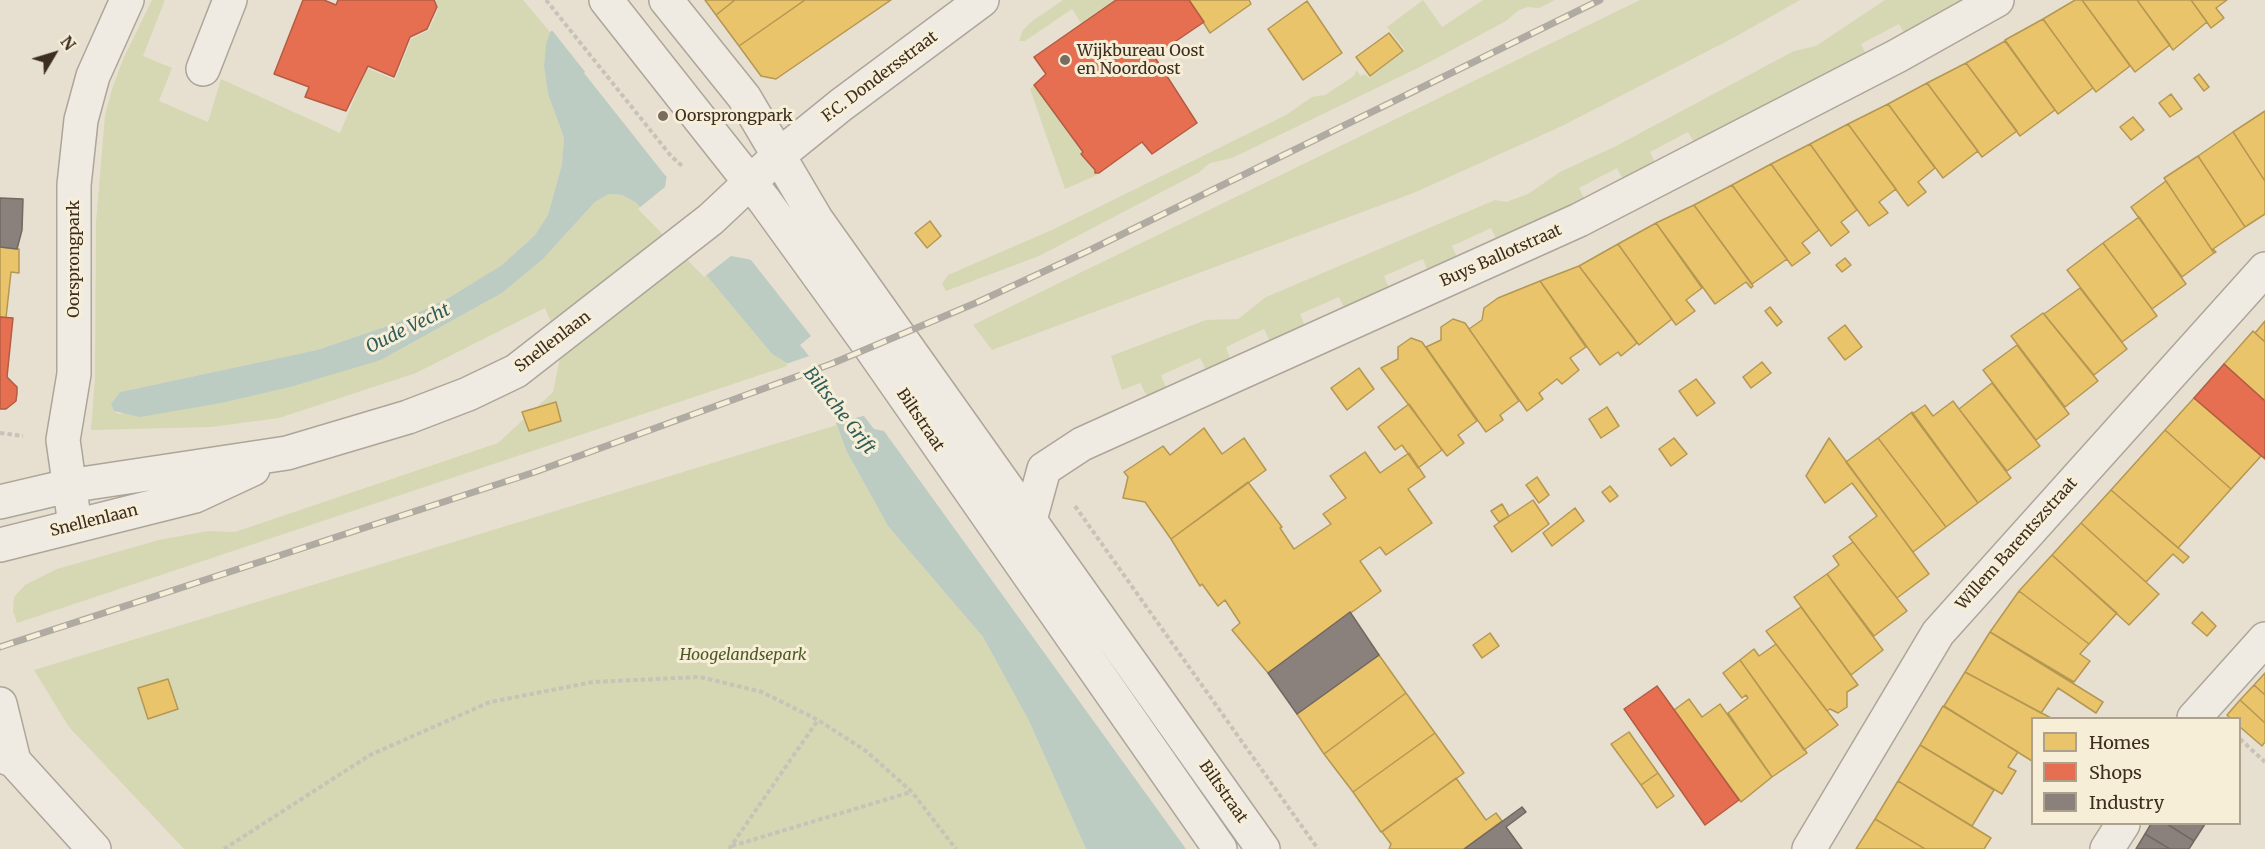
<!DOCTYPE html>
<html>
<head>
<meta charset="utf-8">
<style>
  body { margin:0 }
  #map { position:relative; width:2265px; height:849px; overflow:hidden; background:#e7e0d1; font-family:Merriweather,serif }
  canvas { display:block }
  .legend { position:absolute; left:2031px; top:717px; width:210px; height:108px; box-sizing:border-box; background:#f7eed8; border:2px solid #ada18e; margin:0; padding:8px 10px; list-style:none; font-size:18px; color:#3d2e20 }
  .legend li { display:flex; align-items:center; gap:12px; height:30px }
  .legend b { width:30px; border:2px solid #ada18e }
  .north { position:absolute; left:24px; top:24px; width:60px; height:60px; -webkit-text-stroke:4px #f7eed8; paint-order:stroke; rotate:52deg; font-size:16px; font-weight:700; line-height:24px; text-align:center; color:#3d2e20 }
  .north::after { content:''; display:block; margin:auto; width:21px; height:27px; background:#3d2e20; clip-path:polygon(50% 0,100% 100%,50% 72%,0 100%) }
</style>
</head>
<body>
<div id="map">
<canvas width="2265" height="849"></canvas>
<ul class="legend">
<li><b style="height:16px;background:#e9c46a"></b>Homes</li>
<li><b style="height:16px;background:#e76f51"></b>Shops</li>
<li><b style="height:16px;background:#8a817c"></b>Industry</li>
</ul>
<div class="north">N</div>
</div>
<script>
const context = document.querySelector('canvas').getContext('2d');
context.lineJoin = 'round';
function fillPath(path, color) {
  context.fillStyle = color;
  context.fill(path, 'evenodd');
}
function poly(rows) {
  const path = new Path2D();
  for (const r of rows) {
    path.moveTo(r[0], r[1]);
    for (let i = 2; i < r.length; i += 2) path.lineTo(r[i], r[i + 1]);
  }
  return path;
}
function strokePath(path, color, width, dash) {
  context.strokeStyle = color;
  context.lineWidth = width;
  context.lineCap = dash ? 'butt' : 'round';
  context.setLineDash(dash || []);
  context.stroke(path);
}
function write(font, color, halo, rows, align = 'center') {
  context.font = font + ' Merriweather,serif';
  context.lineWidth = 6;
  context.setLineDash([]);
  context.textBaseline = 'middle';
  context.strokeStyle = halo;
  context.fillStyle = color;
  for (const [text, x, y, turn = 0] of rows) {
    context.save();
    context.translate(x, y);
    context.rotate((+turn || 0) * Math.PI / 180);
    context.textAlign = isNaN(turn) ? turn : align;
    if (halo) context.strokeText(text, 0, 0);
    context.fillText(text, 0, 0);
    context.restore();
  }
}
fillPath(poly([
  [152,0,165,0,143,56,172,68,159,101,208,122,221,79,340,133,367,68,395,80,411,39,429,30,438,9,434,0,523,0,550,32,544,66,548,94,564,138,562,164,548,215,535,235,502,265,450,297,396,323,317,350,120,392,111,404,114,411,119,414,381,360,502,293,543,259,595,202,609,194,622,195,635,202,664,230,707,276,772,354,790,365,17,623,13,611,14,597,25,585,57,569,159,540,208,531,235,532,498,443,553,392,562,348,545,308,416,373,279,418,211,427,91,430,95,378,96,222,105,115,112,89,124,57],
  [1063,0,1114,0,1081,23,1072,9,1025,41,1019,41,1023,30,1031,22],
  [1423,0,1442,27,1483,0,1555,0,1539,8,1528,7,1519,10,1506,21,1422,66,1232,158,1210,163,1198,173,1039,256,946,291,942,284,948,275,1054,229,1286,115,1312,97,1325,95,1354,76,1357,70,1360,76,1365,74,1369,78,1405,50,1387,27],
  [1640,0,1800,0,1735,37,1562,126,1416,192,992,350,973,325],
  [1885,0,1976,0,1907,38,1899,24,1861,44,1868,58,1696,146,1688,132,1650,152,1657,167,1625,183,1617,168,1579,188,1586,202,1498,243,1491,228,1452,246,1458,260,1429,274,1423,259,1384,276,1390,291,1346,312,1339,297,1300,314,1306,329,1271,344,1264,329,1226,347,1231,362,1208,374,1200,358,1161,375,1167,391,1148,398,1140,383,1122,390,1111,356,1206,320,1238,319,1266,297,1495,200,1506,202,1528,194,1560,172,1616,146,1794,51,1816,46],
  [1035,84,1097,175,1065,189,1030,89],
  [837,425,846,450,888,526,983,637,1029,721,1086,849,184,849,69,727,34,670]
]), '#d6d7b3');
fillPath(poly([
  [589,0,665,0,584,73,664,174,751,260,811,336,800,345,809,356,816,355,874,429,884,431,1186,849,1086,849,1029,721,983,637,888,526,846,450,837,425,790,365,772,354,707,276,664,230,635,202,622,195,609,194,595,202,543,259,502,293,381,360,290,387,221,403,140,417,114,411,111,404,120,392,317,350,396,323,450,297,502,265,535,235,548,215,562,164,564,138,548,94,544,66,546,45,550,32]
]), '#bcccc2');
fillPath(poly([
  [585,0,666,0,586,73,551,29],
  [667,175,752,260,731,256,704,277,638,209,665,187],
  [818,353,838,377,867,415,832,424,786,364]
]), '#e7e0d1');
const homes = poly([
  [705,0,735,0,716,15,705,0],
  [735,0,805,0,739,46,716,15,735,0],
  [805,0,891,0,776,79,761,76,739,46,805,0],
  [1189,0,1249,0,1251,4,1210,33,1189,0],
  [2075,0,2082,0,2130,66,2096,92,2043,19,2075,0],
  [2082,0,2137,0,2170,45,2135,72,2082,0],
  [2137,0,2191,0,2207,22,2173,50,2137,0],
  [2191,0,2227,0,2216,8,2224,18,2211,28,2191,0],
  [1307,1,1342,53,1303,80,1268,29,1307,1],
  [2043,19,2093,88,2058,114,2005,40,2043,19],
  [1389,33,1403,51,1370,76,1356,57,1389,33],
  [2005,41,2055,110,2020,136,1966,63,2005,41],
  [1966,63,2017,131,1982,157,1927,83,1966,63],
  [2199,74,2209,87,2204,91,2194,78,2199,74],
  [1927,83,1978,151,1943,178,1888,104,1927,83],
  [2171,94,2182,109,2170,117,2159,103,2171,94],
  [1888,104,1935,168,1918,182,1926,192,1908,206,1848,124,1888,104],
  [2265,111,2265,181,2233,132,2265,111],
  [2133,117,2144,130,2131,140,2120,127,2133,117],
  [1848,124,1896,189,1879,202,1888,213,1869,226,1810,144,1848,124],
  [2233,132,2265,181,2265,214,2245,227,2198,156,2233,132],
  [1810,144,1857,210,1841,222,1849,232,1831,246,1771,164,1810,144],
  [2198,156,2245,227,2213,249,2216,252,2214,253,2164,178,2198,156],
  [1771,164,1819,230,1802,243,1810,253,1792,266,1732,185,1771,164],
  [2166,181,2214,253,2182,277,2131,207,2166,181],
  [1732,185,1787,259,1752,284,1694,205,1732,185],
  [1694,205,1753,286,1751,288,1746,282,1715,304,1656,223,1694,205],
  [2139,217,2186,284,2152,309,2103,243,2139,217],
  [930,221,941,236,927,248,915,233,930,221],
  [1656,223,1702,288,1686,300,1695,311,1676,325,1618,244,1656,223],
  [2103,243,2157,316,2122,342,2067,270,2103,243],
  [1618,244,1672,319,1639,345,1579,266,1618,244],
  [0,247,19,249,19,273,11,272,6,318,0,317,0,247],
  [1845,258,1851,265,1842,272,1836,265,1845,258],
  [1579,266,1637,343,1621,356,1618,352,1600,365,1540,281,1579,266],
  [1540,281,1586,347,1570,358,1579,370,1562,384,1557,379,1539,393,1543,399,1527,411,1469,329,1482,320,1484,308,1498,298,1540,281],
  [2080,288,2127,349,2094,375,2044,314,2080,288],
  [1770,307,1782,322,1777,326,1765,311,1770,307],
  [2043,313,2098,381,2065,407,2011,336,2043,313],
  [1453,319,1465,323,1519,401,1500,415,1503,420,1486,432,1426,347,1441,340,1441,327,1453,319],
  [2265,321,2265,342,2255,333,2265,321],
  [1845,325,1862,347,1845,360,1828,338,1845,325],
  [2253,331,2265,342,2265,401,2224,364,2253,331],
  [1411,338,1422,342,1477,421,1458,435,1464,443,1447,456,1381,368,1398,359,1398,347,1411,338],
  [2017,345,2069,414,2036,440,1983,370,2017,345],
  [1762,362,1771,373,1751,388,1743,377,1762,362],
  [1359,368,1374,389,1347,410,1331,388,1359,368],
  [1696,379,1715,403,1697,416,1679,391,1696,379],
  [1992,383,2040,446,2007,471,1959,409,1992,383],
  [2194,398,2261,456,2231,489,2165,430,2194,398],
  [1953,401,2011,478,1978,503,1912,414,1925,405,1933,416,1953,401],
  [556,402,561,421,529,431,522,412,556,402],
  [1409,404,1442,450,1418,468,1402,445,1395,450,1378,427,1409,404],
  [1607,407,1619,426,1601,438,1589,419,1607,407],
  [1912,412,1978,503,1946,527,1878,438,1912,412],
  [1204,428,1222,454,1244,438,1266,470,1171,539,1145,502,1123,498,1128,477,1124,472,1163,446,1170,455,1204,428],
  [2165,430,2231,489,2178,548,2111,490,2165,430],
  [1674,438,1687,454,1671,466,1659,449,1674,438],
  [1829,438,1929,574,1897,598,1849,537,1877,516,1865,500,1852,483,1825,503,1806,476,1829,438],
  [1878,438,1946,527,1913,552,1846,462,1878,438],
  [1365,452,1380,473,1409,453,1425,477,1408,489,1432,523,1386,555,1380,547,1360,561,1381,591,1268,673,1232,630,1240,623,1225,600,1218,606,1202,584,1200,586,1171,539,1248,482,1282,527,1280,528,1294,549,1331,524,1323,514,1346,498,1330,476,1365,452],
  [1537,477,1549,495,1539,503,1526,485,1537,477],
  [1610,486,1618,496,1610,502,1602,492,1610,486],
  [2111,490,2189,557,2183,563,2173,554,2146,582,2081,523,2111,490],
  [1533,500,1549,524,1512,552,1494,526,1533,500],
  [1502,504,1509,516,1499,522,1491,511,1502,504],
  [1575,508,1584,521,1552,546,1543,533,1575,508],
  [2081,523,2159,594,2129,625,2052,555,2081,523],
  [1853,542,1907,611,1874,636,1827,574,1839,565,1833,556,1853,542],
  [2052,555,2117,613,2089,644,2019,591,2052,555],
  [1827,574,1883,650,1851,675,1794,597,1827,574],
  [2019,591,2089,644,2080,654,2090,661,2074,682,1990,632,2019,591],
  [1801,607,1858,685,1847,692,1847,707,1838,713,1830,709,1827,711,1766,631,1801,607],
  [2202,612,2216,626,2207,636,2192,623,2202,612],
  [1990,632,2103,702,2096,713,2058,688,2041,713,1965,672,1990,632],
  [1490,633,1499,646,1482,658,1473,645,1490,633],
  [1776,644,1838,725,1804,750,1740,660,1754,649,1759,656,1776,644],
  [1379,655,1406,693,1324,754,1297,714,1379,655],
  [1740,660,1807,753,1772,777,1728,713,1748,698,1746,695,1742,698,1723,673,1740,660],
  [1965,672,2051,718,2032,718,2032,761,1944,706,1965,672],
  [2265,673,2265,695,2254,685,2265,673],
  [168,679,178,709,148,719,138,688,168,679],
  [2254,685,2265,695,2265,723,2240,700,2254,685],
  [1406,693,1435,733,1353,792,1324,754,1406,693],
  [1689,699,1702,717,1720,704,1772,777,1741,802,1674,710,1689,699],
  [2240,700,2265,723,2265,742,2262,746,2240,727,2240,718,2230,718,2227,715,2240,700],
  [1943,706,2018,752,2008,767,2016,771,2002,794,1920,745,1943,706],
  [1629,732,1658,773,1641,785,1611,744,1629,732],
  [1435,733,1464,773,1381,832,1353,792,1435,733],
  [1920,745,1994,790,1972,826,1898,781,1920,745],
  [1658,773,1674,796,1657,808,1641,785,1658,773],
  [1456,778,1486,820,1496,813,1502,821,1464,849,1389,849,1391,844,1382,832,1456,778],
  [1898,781,1991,838,1984,849,1925,849,1875,819,1898,781],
  [1875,819,1925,849,1856,849,1875,819]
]);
fillPath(homes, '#e9c46a');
strokePath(homes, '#b59754', 1.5);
const shops = poly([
  [303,0,324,0,336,5,338,0,434,0,437,7,427,29,410,37,394,77,368,66,346,111,305,97,309,87,274,74,303,0],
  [1189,0,1204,22,1154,56,1197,123,1152,154,1142,142,1099,173,1095,173,1095,170,1081,154,1083,152,1034,85,1046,74,1034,57,1116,0,1189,0],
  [0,317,13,318,7,377,17,387,17,393,16,401,6,409,0,409,0,317],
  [2224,364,2265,401,2265,459,2194,398,2224,364],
  [1657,686,1739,800,1705,825,1624,709,1657,686]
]);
fillPath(shops, '#e76f51');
strokePath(shops, '#b45c42', 1.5);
const industry = poly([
  [0,198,23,199,22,230,17,249,0,247,0,198],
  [1350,612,1379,655,1297,714,1268,673,1350,612],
  [1522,807,1526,812,1506,827,1522,849,1464,849,1522,807],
  [2151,824,2167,824,2194,841,2189,849,2170,849,2145,834,2151,824],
  [2167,824,2205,824,2194,841,2167,824],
  [2145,834,2170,849,2136,849,2145,834]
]);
fillPath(industry, '#8a817c');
strokePath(industry, '#736860', 1.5);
const minor = poly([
  [606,0,764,200,871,348,1220,849],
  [666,0,744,97,816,219,1263,849],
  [203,69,230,0],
  [0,502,68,486,287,453,408,417,468,394,516,371,711,219,778,156,841,105,982,0],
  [1030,520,1044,469,1082,444,1579,220,1897,56,1997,0],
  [75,525,63,440,74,374,74,185,81,120,93,76,127,0],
  [0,545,195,496,253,469],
  [0,704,14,761],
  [2194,718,2265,639],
  [0,755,14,761,94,849],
  [1809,849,1938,633,2265,269],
  [2107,849,2123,824]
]);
strokePath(minor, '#ada599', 36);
strokePath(poly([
  [546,0,671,156,682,166],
  [0,433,23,436],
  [1075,506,1318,849],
  [2240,739,2265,762],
  [732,846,911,792],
  [224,849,370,755,490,702,593,682,700,677,762,692,818,720,866,751,912,792,956,849],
  [729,849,818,720]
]), '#c8c2b9', 4, [4.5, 3]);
strokePath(minor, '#efebe3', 33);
const rail = poly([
  [0,647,535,472,831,364,978,302,1088,251,1600,0]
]);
strokePath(rail, '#afaaa2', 7);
strokePath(rail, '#f7eed8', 4.5, [14]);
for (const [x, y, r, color] of [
  [1065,60,6,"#786c5e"],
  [663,116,6,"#786c5e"]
]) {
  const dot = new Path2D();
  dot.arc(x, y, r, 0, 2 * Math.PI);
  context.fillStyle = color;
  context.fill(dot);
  strokePath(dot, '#f7eed8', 2);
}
write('16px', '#3d2e20', '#f7eed8', [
  ["Wijkbureau Oost",1077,51],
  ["en Noordoost",1077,69],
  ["Oorsprongpark",675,116]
], 'left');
write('16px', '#3d2e20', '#f7eed8', [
  ["F.C. Dondersstraat",880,77,-37],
  ["Buys Ballotstraat",1501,256,-24],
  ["Oorsprongpark",74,259,-90],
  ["Snellenlaan",553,342,-37],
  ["Biltstraat",920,420,56],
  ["Snellenlaan",94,521,-14],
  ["Willem Barentszstraat",2017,544,-48],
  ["Biltstraat",1223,792,55]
]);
write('italic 16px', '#4d5a26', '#f7eed8', [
  ["Hoogelandsepark",743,655]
]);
write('italic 18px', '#2f5d5a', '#f7eed8', [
  ["Oude Vecht",408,329,-26],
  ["Biltsche Grift",839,411,52]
]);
</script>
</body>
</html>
